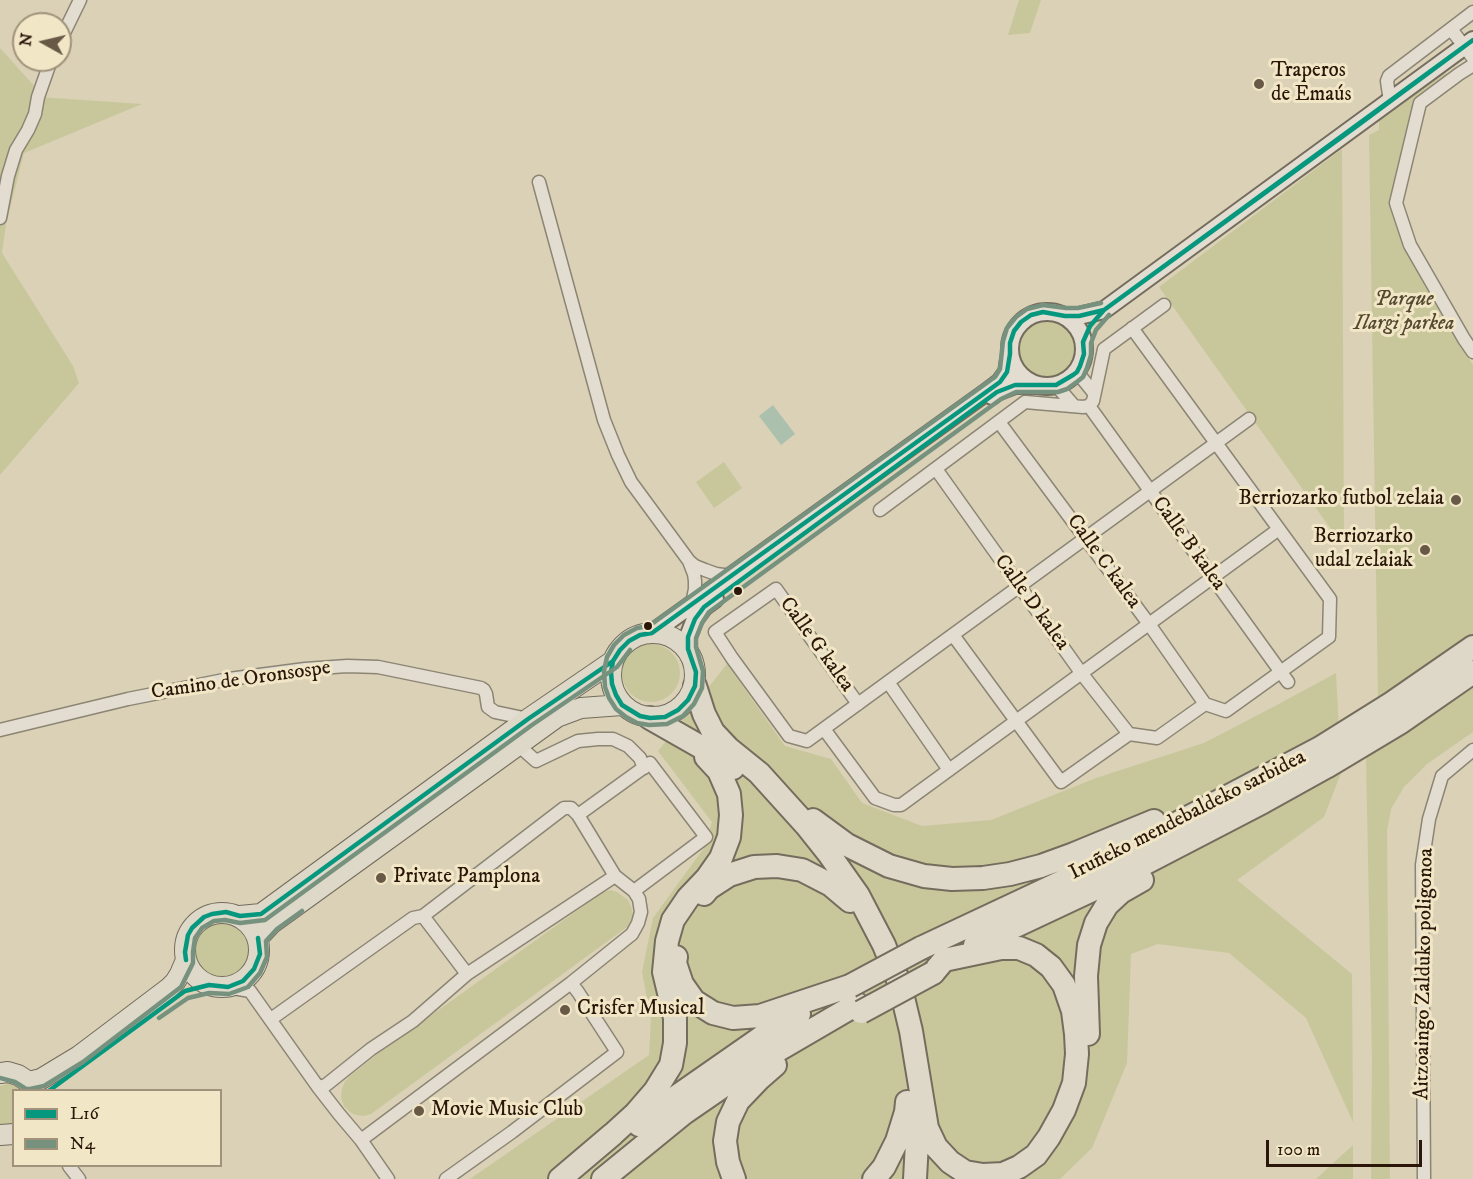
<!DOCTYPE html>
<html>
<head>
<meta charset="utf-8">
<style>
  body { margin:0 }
  #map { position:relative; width:1473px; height:1179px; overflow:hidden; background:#dad1b6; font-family:"IM FELL DW Pica",serif }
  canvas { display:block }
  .legend { position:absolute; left:12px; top:1089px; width:210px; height:78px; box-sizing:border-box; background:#f1e6c6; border:2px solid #a1937b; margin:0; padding:8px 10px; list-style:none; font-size:18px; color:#2a170a }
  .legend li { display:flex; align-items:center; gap:12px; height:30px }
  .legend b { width:30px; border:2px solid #a1937b }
  .north { position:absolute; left:12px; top:12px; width:60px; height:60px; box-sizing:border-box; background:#f1e6c6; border:2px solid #a1937b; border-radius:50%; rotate:278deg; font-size:16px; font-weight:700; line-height:24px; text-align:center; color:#2a170a }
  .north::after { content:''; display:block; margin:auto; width:21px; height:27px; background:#685846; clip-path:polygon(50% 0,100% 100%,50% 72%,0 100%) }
  .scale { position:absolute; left:1266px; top:1140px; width:156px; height:27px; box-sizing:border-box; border:3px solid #2a170a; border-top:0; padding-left:8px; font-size:18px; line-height:21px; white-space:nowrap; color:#2a170a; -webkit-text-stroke:4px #f1e6c6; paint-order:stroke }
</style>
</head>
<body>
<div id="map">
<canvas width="1473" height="1179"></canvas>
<ul class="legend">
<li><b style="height:8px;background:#06987e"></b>L16</li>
<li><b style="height:8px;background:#76927f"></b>N4</li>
</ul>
<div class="north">N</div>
<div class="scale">100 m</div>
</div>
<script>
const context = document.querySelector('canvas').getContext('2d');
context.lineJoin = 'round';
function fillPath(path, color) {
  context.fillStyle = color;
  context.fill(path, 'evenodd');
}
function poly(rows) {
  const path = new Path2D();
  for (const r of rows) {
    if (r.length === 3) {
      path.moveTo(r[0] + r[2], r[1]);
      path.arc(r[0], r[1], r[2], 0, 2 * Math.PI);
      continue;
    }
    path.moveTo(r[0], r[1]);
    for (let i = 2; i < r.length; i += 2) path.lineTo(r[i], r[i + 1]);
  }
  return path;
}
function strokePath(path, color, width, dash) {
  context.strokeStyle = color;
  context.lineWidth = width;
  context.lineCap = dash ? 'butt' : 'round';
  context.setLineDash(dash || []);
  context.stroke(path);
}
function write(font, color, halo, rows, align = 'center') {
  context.font = font + ' "IM FELL DW Pica",serif';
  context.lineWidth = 6;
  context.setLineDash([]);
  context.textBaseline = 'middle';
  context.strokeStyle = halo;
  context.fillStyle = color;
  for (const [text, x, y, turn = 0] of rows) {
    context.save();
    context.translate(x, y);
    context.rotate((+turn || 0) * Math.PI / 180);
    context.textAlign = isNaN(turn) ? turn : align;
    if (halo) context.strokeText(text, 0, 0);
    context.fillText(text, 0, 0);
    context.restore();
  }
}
fillPath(poly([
  [1019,0,1041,0,1030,33,1008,35],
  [0,48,36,88,38,97,142,104,24,153,6,224,2,253,73,366,79,383,0,475],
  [1442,68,1450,78,1414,106,1391,198,1392,210,1408,255,1446,324,1473,365,1473,636,1398,687,1378,698,1369,135,1379,130,1379,116],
  [1342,149,1344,538,1338,539,1159,287],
  [1049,349,32],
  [724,462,742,488,714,508,696,482],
  [651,673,29],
  [727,664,785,746,831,759,862,803,922,826,991,820,1096,778,1204,743,1275,706,1336,673,1341,773,1324,817,1237,880,1352,974,1353,1122,1306,1018,1229,953,1158,944,1131,954,1127,1063,1092,1148,1060,1179,470,1179,649,1055,651,1020,642,972,653,918,704,848,712,822,658,751],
  [1473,685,1473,732,1427,764,1404,787,1391,809,1387,831,1390,1179,1371,1179,1372,1060,1366,757,1406,732],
  [611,890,617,892,628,900,632,909,633,917,627,927,371,1114,364,1116,356,1115,350,1112,344,1106,341,1098,342,1089,345,1081,350,1076,376,1055,603,892],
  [224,951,29],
  [8,1084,14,1085,23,1090,14,1090,13,1128,0,1127,0,1086],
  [1353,1145,1353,1179,1316,1179]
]), '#c8c79b');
fillPath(poly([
  [773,405,795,434,781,445,759,416]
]), '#abc1ad');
const minor = poly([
  [1451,29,1473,58],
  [60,41,80,0],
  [1473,65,1459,74,1420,103,1396,203,1410,245,1464,339,1473,352],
  [1390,102,1387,81,1389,76,1473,12],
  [539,182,604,420,618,455,631,482,689,561,694,574,695,581,695,589,692,604],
  [0,218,8,176,16,150,28,130,35,114,38,97,51,60],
  [1077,372,1094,393],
  [1056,385,1074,406],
  [1089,406,1288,682],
  [999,422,1149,624,1205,704],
  [936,469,1082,674,1129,734],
  [880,510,1025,402,1083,407,1089,406,1093,401,1104,349,1164,305],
  [689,561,695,566,705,570,716,574,731,576],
  [953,635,1061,782,1129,734,1157,738,1205,704,1226,711,1329,637,1330,599,1132,328],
  [888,682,949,770],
  [858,704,776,589,715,632,732,658,789,736,807,741,1249,419],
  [824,729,875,798,894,805,901,805,1279,529],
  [0,730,128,699,229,679,305,669,347,666,378,667,481,688,484,690,486,694,488,707,495,712,528,719],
  [518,745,536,761,578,741,598,739,613,739,628,746,640,758,644,768],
  [578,815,650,763,706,837,634,891],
  [423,916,467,974],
  [228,987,250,991,318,1087,339,1114,361,1140,388,1179],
  [271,1019,413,918,423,916,564,808,571,808,578,815,615,876,634,891,639,899,641,912,638,923,632,934,571,983,361,1140],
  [318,1087,326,1085,371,1049,413,1021,467,974,615,876],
  [69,1166,79,1179],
  [446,1179,512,1132,617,1052,578,992,571,983],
  [1424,1179,1422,865,1429,819,1442,776,1473,750]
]);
const secondary = poly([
  [1047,349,37],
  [1065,316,1079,316,1104,310,1473,40],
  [992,396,997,392,1015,385,1039,385],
  [652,633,988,391,1000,382,1007,372,1010,354],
  [688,649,688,637,695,619,704,607,715,599]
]);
const trunk = poly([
  [653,675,42],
  [222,950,37],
  [240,916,261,914,528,719,613,661],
  [258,938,272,923,557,717,581,708,622,705],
  [0,1073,8,1072,18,1075,29,1082,34,1090],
  [29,1082,41,1079,79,1056,169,988,175,982,180,974,186,960],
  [0,1135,14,1134]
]);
const motorway = poly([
  [695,686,704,714,713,732,728,748,759,773,806,825,829,854,858,895,884,945,900,985,911,1031,927,1128,936,1147,950,1162,965,1172,983,1175,1003,1174,1019,1167,1036,1155,1049,1137,1064,1110,1074,1083,1077,1054,1076,1034,1073,1011,1064,985,1051,967,1036,955,1019,948,1001,948,944,960,933,973],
  [650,718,722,759,733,768],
  [813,820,847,845,889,866,924,876,952,879,983,878,1010,874,1041,866,1074,854,1154,821],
  [704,894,709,888,729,875,754,867,777,866,802,870,831,885,850,901],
  [975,945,1107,883,1263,802,1326,767,1401,722,1473,672],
  [921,948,1100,864,1320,748,1392,703,1473,647],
  [676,957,675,963,682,984,694,1001,713,1013,733,1018,760,1016,850,986],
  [1088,1034,1086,976,1089,945,1096,923,1107,905,1121,892,1142,880],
  [639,1125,663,1106,785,1021,799,1014],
  [560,1179,613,1134,636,1113,655,1091,671,1065,675,1043,675,1018,664,972,667,941,673,920,688,898,707,878,721,858,729,837,731,815,729,794,719,771,706,757],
  [603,1179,684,1113,761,1060,857,1004],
  [734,1179,728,1162,725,1141,728,1122,738,1101,759,1079,775,1065],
  [874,1179,884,1167,897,1141,906,1112,907,1102],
  [915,1179,917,1142,916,1112]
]);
strokePath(minor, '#8c8574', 15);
strokePath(secondary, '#746c5d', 20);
strokePath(trunk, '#746c5d', 22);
strokePath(motorway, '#746c5d', 26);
strokePath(minor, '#e2ddd0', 12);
strokePath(secondary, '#e2ddd0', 16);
strokePath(trunk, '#ddd8c8', 20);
strokePath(motorway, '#ddd8c8', 22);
const motorwayBridge = poly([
  [850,986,921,948],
  [861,1012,933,973]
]);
strokePath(motorwayBridge, '#746c5d', 26, []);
strokePath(motorwayBridge, '#ddd8c8', 22);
strokePath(poly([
  [1473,40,1357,126,1104,310,1473,40],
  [1104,310,1090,326,1083,342,1084,354,1080,366,1077,372,1073,375,1056,385,1015,385,997,392,704,607,695,619,688,637,688,649,696,672,695,686,688,700,678,710,665,717,650,718,640,716,622,705,616,695,612,684,611,672,613,661,620,650,629,641,640,635,652,633,1000,382,1007,372,1010,354,1010,343,1014,331,1021,322,1031,315,1043,312,1065,316,1079,316,1104,310],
  [186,960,185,952,188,935,192,928,204,917,212,914,226,912,240,916,261,914,528,719,613,661,620,650,626,644],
  [50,1090,185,991,209,985,228,987,243,981,254,969,260,954,258,938]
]), '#06987e', 4.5);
strokePath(poly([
  [1101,303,1078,308,1066,308,1043,305,1027,309,1016,317,1007,328,1003,341,1000,369,995,377,649,626,637,628,624,635,614,645,607,657,604,671,605,687,609,698,616,709,626,717,637,723,649,725,667,724,683,716,694,704,702,688,703,671,696,647,696,638,702,623,709,612,1001,399,1016,392,1058,392,1067,389,1078,381,1083,377,1087,368,1091,355,1091,343,1096,330,1109,315],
  [159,1018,188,998,209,993,229,994,248,987,260,973,267,957,266,941,277,929,302,911],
  [0,1078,15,1082,26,1089,30,1089,44,1086,83,1062,181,987,193,963,193,952,195,938,202,928,214,921,225,920,240,923,265,920,532,725,617,667,630,650]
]), '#76927f', 4.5);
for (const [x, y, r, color] of [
  [1259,84,6,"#685846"],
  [1456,500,6,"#685846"],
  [1425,550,6,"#685846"],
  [738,591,5,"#2a170a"],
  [648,626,5,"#2a170a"],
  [381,878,6,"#685846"],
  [565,1010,6,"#685846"],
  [419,1111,6,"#685846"]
]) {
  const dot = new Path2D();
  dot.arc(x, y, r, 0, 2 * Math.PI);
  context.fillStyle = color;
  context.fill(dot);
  strokePath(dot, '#f1e6c6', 2);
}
write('21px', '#2a170a', '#f1e6c6', [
  ["Traperos",1271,72],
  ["de Emaús",1271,96],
  ["Berriozarko futbol zelaia",1444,500,"right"],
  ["Berriozarko",1413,538,"right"],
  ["udal zelaiak",1413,562,"right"],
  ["Private Pamplona",393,878],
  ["Crisfer Musical",577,1010],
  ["Movie Music Club",431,1111]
], 'left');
write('italic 21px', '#55492f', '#f1e6c6', [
  ["Parque",1404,301],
  ["Ilargi parkea",1404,325]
]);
write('21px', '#2a170a', '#f1e6c6', [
  ["Calle B kalea",1188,544,54],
  ["Calle C kalea",1103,562,54],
  ["Calle D kalea",1031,603,54],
  ["Calle G kalea",816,645,54],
  ["Camino de Oronsospe",241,681,-8],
  ["Iruñeko mendebaldeko sarbidea",1188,816,-27],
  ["Aitzoaingo Zalduko poligonoa",1425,974,-89]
]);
</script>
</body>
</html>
